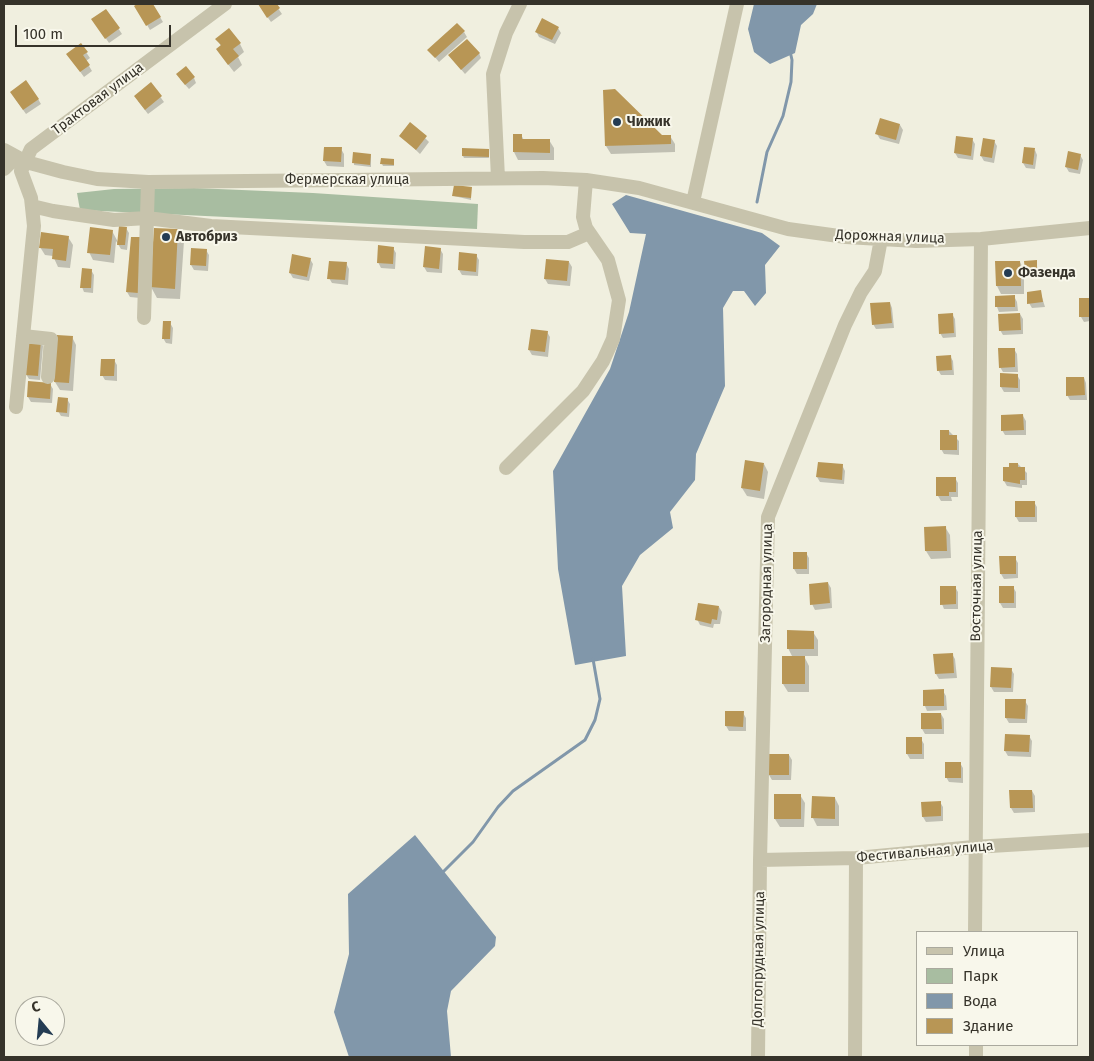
<!DOCTYPE html>
<html>
<head>
<meta charset="utf-8">
<style>
  body { margin:0 }
  #map { position:relative; width:1094px; height:1061px; overflow:hidden; background:#f0efdf; font-family:"Fira Sans",sans-serif }
  canvas { display:block }
  .frame { position:absolute; inset:0; border:5px solid #36332a; pointer-events:none }
  .legend { position:absolute; left:916px; top:931px; width:162px; height:115px; box-sizing:border-box; background:#f8f7eb; border:1px solid #aaa99e; margin:0; padding:6px 9px; list-style:none; font-size:15px; color:#36332a }
  .legend li { display:flex; align-items:center; gap:10px; height:25px }
  .legend b { width:25px; border:1px solid #aaa99e }
  .north { position:absolute; left:15px; top:996px; width:50px; height:50px; box-sizing:border-box; background:#f8f7eb; border:1px solid #aaa99e; border-radius:50%; rotate:343deg; font-size:14px; font-weight:700; line-height:20px; text-align:center; color:#36332a }
  .north::after { content:''; display:block; margin:auto; width:18px; height:22px; background:#243c53; clip-path:polygon(50% 0,100% 100%,50% 72%,0 100%) }
  .scale { position:absolute; left:15px; top:25px; width:156px; height:22px; box-sizing:border-box; border:2px solid #36332a; border-top:0; padding-left:6px; font-size:15px; line-height:18px; white-space:nowrap; color:#36332a; -webkit-text-stroke:4px #f8f7eb; paint-order:stroke }
</style>
</head>
<body>
<div id="map">
<canvas width="1094" height="1061"></canvas>
<div class="frame"></div>
<ul class="legend">
<li><b style="height:6px;background:#c7c3ac"></b>Улица</li>
<li><b style="height:14px;background:#a8bda1"></b>Парк</li>
<li><b style="height:14px;background:#8197aa"></b>Вода</li>
<li><b style="height:14px;background:#b89655"></b>Здание</li>
</ul>
<div class="north">С</div>
<div class="scale">100 m</div>
</div>
<script>
const context = document.querySelector('canvas').getContext('2d');
context.lineJoin = 'round';
function fillPath(path, color) {
  context.fillStyle = color;
  context.fill(path, 'evenodd');
}
function poly(rows) {
  const path = new Path2D();
  for (const r of rows) {
    path.moveTo(r[0], r[1]);
    for (let i = 2; i < r.length; i += 2) path.lineTo(r[i], r[i + 1]);
  }
  return path;
}
function strokePath(path, color, width, dash) {
  context.strokeStyle = color;
  context.lineWidth = width;
  context.lineCap = dash ? 'butt' : 'round';
  context.setLineDash(dash || []);
  context.stroke(path);
}
function write(font, color, halo, rows, align = 'center') {
  context.font = font + ' "Fira Sans",sans-serif';
  context.lineWidth = 4;
  context.setLineDash([]);
  context.textBaseline = 'middle';
  context.strokeStyle = halo;
  context.fillStyle = color;
  for (const [text, x, y, turn = 0] of rows) {
    context.save();
    context.translate(x, y);
    context.rotate((+turn || 0) * Math.PI / 180);
    context.textAlign = isNaN(turn) ? turn : align;
    if (halo) context.strokeText(text, 0, 0);
    context.fillText(text, 0, 0);
    context.restore();
  }
}
fillPath(poly([
  [194,188,313,193,478,204,477,229,80,210,77,193,114,189]
]), '#a8bda1');
fillPath(poly([
  [754,4,817,4,813,14,801,25,795,53,770,64,754,52,748,29],
  [626,195,762,233,780,246,765,265,766,293,755,306,744,291,733,291,723,308,725,386,696,454,695,480,670,512,673,528,640,555,622,586,626,656,575,665,558,569,553,471,610,369,629,312,646,234,630,233,612,204],
  [415,835,496,937,495,946,451,991,447,1011,451,1057,349,1057,334,1012,349,954,348,894]
]), '#8197aa');
fillPath(poly([
  [140,4,152,4,163,22,150,30,136,6],
  [261,4,275,4,282,14,271,22,259,5],
  [106,10,122,34,109,43,96,24],
  [558,28,561,33,555,44,539,37,536,31],
  [464,32,467,37,439,62,429,50],
  [217,39,240,44,244,52,238,57,242,65,234,72,217,50,221,46],
  [81,45,90,58,86,61,92,71,84,77,71,59],
  [479,53,481,58,465,74,450,56],
  [194,78,196,83,189,89,180,79],
  [151,84,164,102,148,114,138,101],
  [14,97,38,99,41,104,26,114],
  [411,124,429,142,420,154,401,136],
  [900,125,903,130,899,144,880,139,877,134],
  [514,135,521,135,524,140,549,140,554,148,554,160,518,160,514,152],
  [661,136,670,136,675,144,675,152,611,154,606,146],
  [957,137,972,139,975,144,973,160,958,158,955,153],
  [994,141,997,146,994,163,984,161,981,156],
  [325,148,341,149,344,154,344,167,327,166,324,161],
  [488,150,489,158,464,158,463,156],
  [1035,150,1037,155,1035,169,1026,168,1023,163],
  [354,153,371,155,371,167,354,165],
  [1080,155,1083,160,1080,174,1069,172,1066,167],
  [394,160,394,166,383,166,382,164],
  [471,188,471,200,454,196],
  [126,228,129,233,127,250,121,249,116,241,114,263,93,260,89,252,112,231,118,242],
  [178,230,184,241,180,299,157,298,151,287],
  [68,237,73,245,70,268,58,267,53,256,45,255,40,247],
  [142,239,140,298,130,297,127,292],
  [393,248,396,253,395,269,381,268,378,262],
  [440,249,443,254,442,273,427,272,424,267],
  [206,250,209,255,208,271,194,270,191,265],
  [460,254,476,255,479,260,478,276,462,275,459,270],
  [310,259,313,264,309,281,293,278,290,273],
  [1036,261,1039,276,1029,277,1026,272],
  [569,262,572,267,570,286,548,284,545,279],
  [1020,262,1024,270,1024,294,1001,294,997,286],
  [346,263,349,269,348,285,332,283,329,278],
  [91,270,94,275,93,293,84,292,82,287],
  [1040,291,1045,307,1032,308,1029,303],
  [1014,296,1017,302,1018,311,999,312,997,307],
  [1090,299,1090,321,1084,322,1081,317,1080,300],
  [890,303,892,308,894,328,876,329,873,324],
  [952,314,955,319,956,337,943,338,940,333],
  [1020,314,1023,319,1023,334,1003,335,1000,330],
  [170,323,173,328,172,344,166,343,163,338],
  [532,330,547,332,550,337,548,357,532,355,529,350],
  [58,337,72,337,76,345,73,391,60,390,55,382],
  [40,341,43,346,40,380,29,379,26,374],
  [1014,349,1017,354,1018,372,1003,372,1000,367],
  [950,356,953,361,954,375,941,375,938,370],
  [114,360,117,365,117,381,105,380,102,375],
  [1017,375,1020,380,1020,392,1004,392,1001,387],
  [1084,378,1086,383,1087,400,1070,400,1067,395],
  [50,384,53,389,52,403,31,402,28,397],
  [67,399,70,404,69,417,61,416,58,411],
  [1023,416,1026,421,1026,435,1005,435,1002,430],
  [949,431,959,441,959,455,944,454,941,449],
  [764,464,768,472,764,499,747,496,742,488],
  [1018,464,1027,473,1027,485,1022,485,1022,488,1007,486,1004,481,1010,468],
  [842,465,845,471,844,484,820,482,817,477],
  [938,478,955,478,958,483,958,497,951,497,952,501,941,501,938,496],
  [1034,502,1037,507,1037,522,1019,522,1016,517],
  [945,527,950,535,951,558,931,559,926,551],
  [794,553,806,553,809,558,809,574,797,574,794,569],
  [1015,558,1018,563,1018,578,1004,579,1001,574],
  [828,583,831,588,832,608,815,610,812,604],
  [955,587,958,592,958,609,944,609,942,604],
  [1013,587,1016,592,1016,608,1003,608,1000,603],
  [719,607,722,612,720,624,714,624,713,628,700,625,697,619],
  [813,632,818,640,818,656,804,656,809,666,809,692,788,692,783,684,793,658,788,648],
  [952,654,955,659,957,678,939,679,936,674],
  [1011,669,1014,674,1013,692,994,692,991,687],
  [943,691,946,696,947,710,927,711,925,706],
  [1025,701,1028,706,1027,723,1009,723,1006,718],
  [743,713,746,718,746,731,729,731,726,726],
  [941,714,944,719,944,734,925,734,922,729,922,715],
  [1029,736,1032,741,1031,757,1008,756,1005,751],
  [921,739,924,744,924,759,910,759,907,754],
  [789,755,792,760,791,780,772,780,769,775],
  [960,763,963,768,963,783,949,782,946,777],
  [1032,791,1035,796,1035,812,1014,813,1011,808],
  [800,795,805,803,804,827,780,827,775,819],
  [835,798,839,806,839,826,817,826,813,818],
  [940,802,943,807,943,821,926,822,923,817,923,803]
]), '#0003');
strokePath(poly([
  [757,202,767,152,783,116,791,82,792,60,790,51],
  [442,873,473,842,498,807,513,791,585,740,595,720,600,699,593,659]
]), '#8197aa', 3);
fillPath(poly([
  [137,4,153,4,161,17,146,26,134,6],
  [258,4,277,4,280,8,267,18],
  [106,9,120,28,105,39,91,19],
  [542,18,559,27,552,40,535,32],
  [457,23,465,31,435,58,427,50],
  [229,28,241,43,233,49,239,56,228,65,216,49,221,45,215,39],
  [467,39,480,53,461,70,448,55],
  [81,43,88,52,83,55,90,65,80,72,66,54],
  [186,66,195,77,185,85,176,74],
  [26,80,39,99,23,110,10,92],
  [151,82,162,96,145,110,134,96],
  [615,89,662,135,671,135,671,144,605,146,603,90],
  [880,118,900,124,896,140,875,134],
  [410,122,427,136,416,150,399,136],
  [513,134,522,134,522,139,550,139,550,153,513,152],
  [956,136,973,138,971,156,954,153],
  [983,138,995,140,992,158,980,156],
  [324,147,342,147,341,162,323,161],
  [1024,147,1035,148,1033,165,1022,163],
  [462,148,489,149,489,157,462,156],
  [1068,151,1081,154,1078,170,1065,167],
  [353,152,371,154,370,165,352,163],
  [381,158,394,159,394,165,380,164],
  [454,185,472,187,471,198,452,196],
  [119,226,127,227,125,245,117,245],
  [90,227,113,230,110,255,87,253],
  [154,228,178,229,175,289,150,287],
  [41,232,69,236,66,261,52,259,53,249,39,248],
  [131,237,142,237,138,293,126,292],
  [378,245,394,247,393,264,377,263],
  [425,246,441,248,439,269,423,267],
  [191,248,207,249,206,266,190,265],
  [459,252,477,254,476,272,458,270],
  [292,254,311,258,307,277,289,273],
  [546,259,569,261,567,281,544,279],
  [1037,260,1037,271,1025,272,1024,261],
  [329,261,347,262,345,280,327,279],
  [995,261,1020,261,1021,286,996,286],
  [82,268,92,269,91,288,80,288],
  [1041,290,1043,302,1027,304,1027,292],
  [1015,295,1015,307,995,307,995,296],
  [1079,298,1090,298,1090,317,1079,317],
  [890,302,892,323,872,325,870,303],
  [953,313,954,333,939,334,938,314],
  [1020,313,1021,330,999,331,998,314],
  [163,321,171,321,170,339,162,339],
  [531,329,548,331,545,352,528,350],
  [57,335,73,336,69,383,54,382],
  [27,339,41,340,38,376,25,375],
  [998,348,1015,348,1015,367,999,368],
  [951,355,952,370,937,371,936,356],
  [101,359,115,359,114,376,100,376],
  [1000,373,1018,374,1018,388,1000,387],
  [1066,377,1084,377,1085,395,1066,396],
  [28,381,51,383,50,399,27,397],
  [58,397,68,398,67,413,56,412],
  [1023,414,1024,430,1001,431,1001,415],
  [940,430,949,430,949,435,957,435,957,450,940,450],
  [745,460,764,463,760,491,741,488],
  [818,462,843,464,842,480,816,477],
  [1009,463,1018,463,1018,467,1025,467,1025,480,1020,480,1020,484,1003,481,1003,467,1009,467],
  [936,477,956,477,956,492,949,492,949,496,936,496],
  [1015,501,1035,501,1035,517,1015,517],
  [946,526,947,551,925,551,924,527],
  [793,552,807,552,807,569,793,569],
  [999,556,1016,556,1016,574,1000,574],
  [828,582,830,603,810,605,809,584],
  [940,586,956,586,956,604,940,605],
  [999,586,1014,586,1014,603,999,603],
  [698,603,719,606,717,620,712,619,711,624,695,620],
  [787,630,814,631,814,649,787,649],
  [953,653,954,673,935,674,933,654],
  [782,656,805,656,805,684,782,684],
  [991,667,1012,668,1011,688,990,687],
  [944,689,944,706,923,706,923,690],
  [1005,699,1026,699,1025,719,1005,718],
  [725,711,744,711,743,727,725,726],
  [921,713,941,713,942,729,921,729],
  [1005,734,1030,735,1029,752,1004,751],
  [906,737,922,737,922,754,906,754],
  [768,754,789,754,789,775,768,775],
  [945,762,961,762,961,778,945,778],
  [1009,790,1032,790,1033,808,1010,808],
  [774,794,801,794,801,819,774,819],
  [812,796,835,797,835,819,811,818],
  [941,801,941,816,922,817,921,802]
]), '#b89655');
strokePath(poly([
  [4,150,26,162,63,172,97,179,148,182,543,178,586,180,639,188,788,229,846,237,916,241,981,239,1090,228],
  [4,169,16,157],
  [498,178,493,74,506,33,520,4],
  [693,202,737,4],
  [32,206,53,211,114,220,147,218,211,226,524,242,568,242,589,233],
  [144,318,148,182],
  [23,336,51,339,48,377],
  [16,407,34,226,31,198,21,171,31,149,225,4],
  [506,468,583,391,603,361,613,339,619,300,608,260,586,228,583,217,586,180],
  [760,860,856,858,974,847,1090,840],
  [975,932,981,239],
  [976,1045,976,1057],
  [758,1057,760,860,768,517,845,325,861,292,875,271,881,239],
  [855,1057,856,858]
]), '#c7c3ac', 14);
for (const [x, y, r, color] of [
  [617,122,5,"#243c53"],
  [166,237,5,"#243c53"],
  [1008,273,5,"#243c53"]
]) {
  const dot = new Path2D();
  dot.arc(x, y, r, 0, 2 * Math.PI);
  context.fillStyle = color;
  context.fill(dot);
  strokePath(dot, '#f8f7eb', 2);
}
write('14px', '#36332a', '#f8f7eb', [
  ["Трактовая улица",98,99,-37],
  ["Фермерская улица",347,180],
  ["Дорожная улица",890,237,2],
  ["Загородная улица",767,583,-89],
  ["Восточная улица",977,586,-89],
  ["Фестивальная улица",925,852,-5],
  ["Долгопрудная улица",759,959,-89]
]);
write('bold 14px', '#36332a', '#f8f7eb', [
  ["Чижик",627,122],
  ["Автобриз",176,237],
  ["Фазенда",1018,273]
], 'left');
</script>
</body>
</html>
